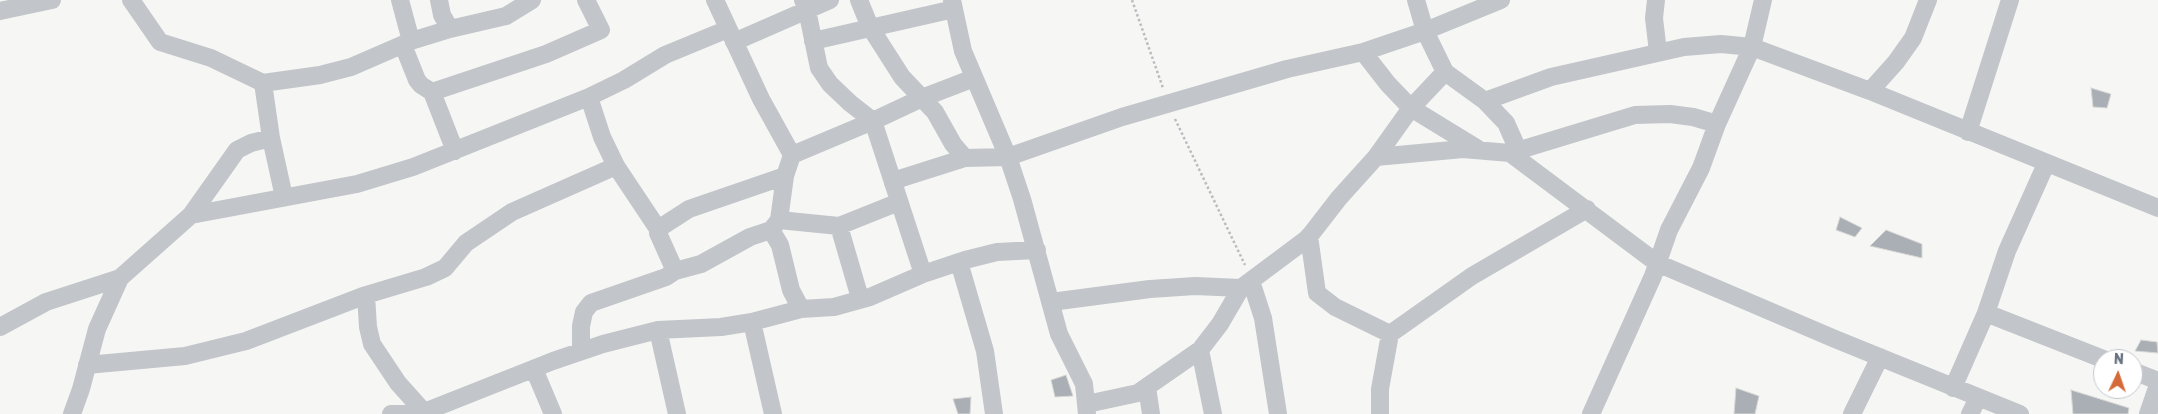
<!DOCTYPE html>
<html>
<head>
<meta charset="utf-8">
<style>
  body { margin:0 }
  #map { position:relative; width:2158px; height:414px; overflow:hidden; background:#f6f7f4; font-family:Rubik,sans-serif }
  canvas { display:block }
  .north { position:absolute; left:2093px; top:349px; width:50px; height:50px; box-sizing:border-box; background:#fff; border:1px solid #c3c7cd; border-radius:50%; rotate:3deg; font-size:14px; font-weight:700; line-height:20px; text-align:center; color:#687482 }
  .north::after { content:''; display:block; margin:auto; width:18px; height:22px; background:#d36a37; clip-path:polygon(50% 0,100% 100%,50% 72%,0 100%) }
</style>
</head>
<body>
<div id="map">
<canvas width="2158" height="414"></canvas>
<div class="north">N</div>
</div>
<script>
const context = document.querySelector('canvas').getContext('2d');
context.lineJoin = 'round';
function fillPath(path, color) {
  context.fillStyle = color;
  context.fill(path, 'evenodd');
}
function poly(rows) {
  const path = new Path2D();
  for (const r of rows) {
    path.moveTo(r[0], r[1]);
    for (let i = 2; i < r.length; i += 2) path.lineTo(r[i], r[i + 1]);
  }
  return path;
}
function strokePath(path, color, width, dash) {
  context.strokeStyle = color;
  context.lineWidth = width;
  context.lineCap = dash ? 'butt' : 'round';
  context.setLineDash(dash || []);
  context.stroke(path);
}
const building = poly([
  [2091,88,2111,94,2107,108,2093,107,2091,88],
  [1840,217,1862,228,1855,237,1836,230,1840,217],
  [1886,230,1922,244,1922,258,1870,246,1886,230],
  [2141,340,2157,342,2158,353,2135,351,2141,340],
  [1066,375,1073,396,1055,397,1051,380,1066,375],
  [1736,388,1759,396,1755,414,1734,414,1736,388],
  [2071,390,2129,408,2128,414,2073,414,2071,390],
  [971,397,970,414,958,414,953,399,971,397]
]);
fillPath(building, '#a9afb5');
strokePath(building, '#d8d8d6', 1);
strokePath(poly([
  [1132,0,1163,88],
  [1175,119,1245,265]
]), '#babcbf', 2.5, [2.5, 2.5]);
strokePath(poly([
  [131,0,160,42,211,58,263,83,320,75,351,67,411,41,450,29,506,16,532,0],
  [400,0,411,41],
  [439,0,442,15,450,29],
  [803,0,807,10,819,68,830,84,850,103,873,121,923,274],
  [859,0,870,27,902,77,935,112,953,144,965,158],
  [952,0,963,51,1008,157,1022,199,1059,334,1084,384,1087,414],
  [1416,0,1425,31,1445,72,1485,101,1506,123,1518,150],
  [1656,0,1654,18,1658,52],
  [0,11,52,0],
  [813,41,954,9],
  [734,42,830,0],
  [403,45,417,80,421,85,432,92,455,151],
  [1363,52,1388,84,1411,108,1478,149],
  [1870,91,1896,62,1913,38,1928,0],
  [432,92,546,54,601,30,586,0],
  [589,97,602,137,616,166,658,229,658,233,675,271],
  [1485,101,1551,77,1684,47,1721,44,1752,47,1870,91,2158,208],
  [1968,132,2010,0],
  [271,138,284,197],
  [1510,153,1657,263,1835,339,2020,414],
  [792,155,873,121,922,98,974,78],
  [1376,157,1463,149,1510,153,1635,115,1670,114,1693,117,1717,124],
  [893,183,902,178,965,158,1008,157,1122,117,1287,69,1363,52,1425,31,1501,0],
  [191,215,357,184,413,167,589,97,624,80,665,55,728,29],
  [779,220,839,226,899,202],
  [839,226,860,298],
  [658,229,689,209,785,176],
  [771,230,780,245,791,290,801,309],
  [1309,236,1317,293,1335,307,1390,334],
  [959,262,985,351,994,414],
  [1251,281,1263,318,1278,414],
  [366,295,368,327,372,344,398,383,424,412],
  [1051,302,1150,289,1195,286,1241,288],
  [1986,313,2103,359],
  [752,322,773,414],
  [0,327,46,302,120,278,191,215,237,150,251,143,271,138,263,83],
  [658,330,677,414],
  [1200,350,1213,414],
  [581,351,581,326,584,312,591,303,666,277,675,271,701,264,750,237,771,230,779,220,785,176,792,155,761,99,715,0],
  [87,365,185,356,246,341,366,295,426,277,445,268,466,243,512,212,616,166],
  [534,369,553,414],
  [2133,371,2158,381],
  [1147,387,1151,414],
  [1953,388,1986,313,2007,251,2046,164],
  [1087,404,1138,393,1200,350,1220,324,1241,288,1308,238,1339,198,1376,157,1411,108,1445,72],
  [72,414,81,389,97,329,120,278],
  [391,414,424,412,553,361,603,344,658,330,721,327,752,322,801,309,834,307,870,297,923,274,965,260,997,252,1037,250],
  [1380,414,1380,389,1390,334,1472,276,1587,209],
  [1591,414,1653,276,1669,230,1701,168,1717,124,1752,47,1763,0],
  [1852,414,1880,357],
  [1970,414,1978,398],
  [2148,414,2158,385]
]), '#c2c5c9', 18);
</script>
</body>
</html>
